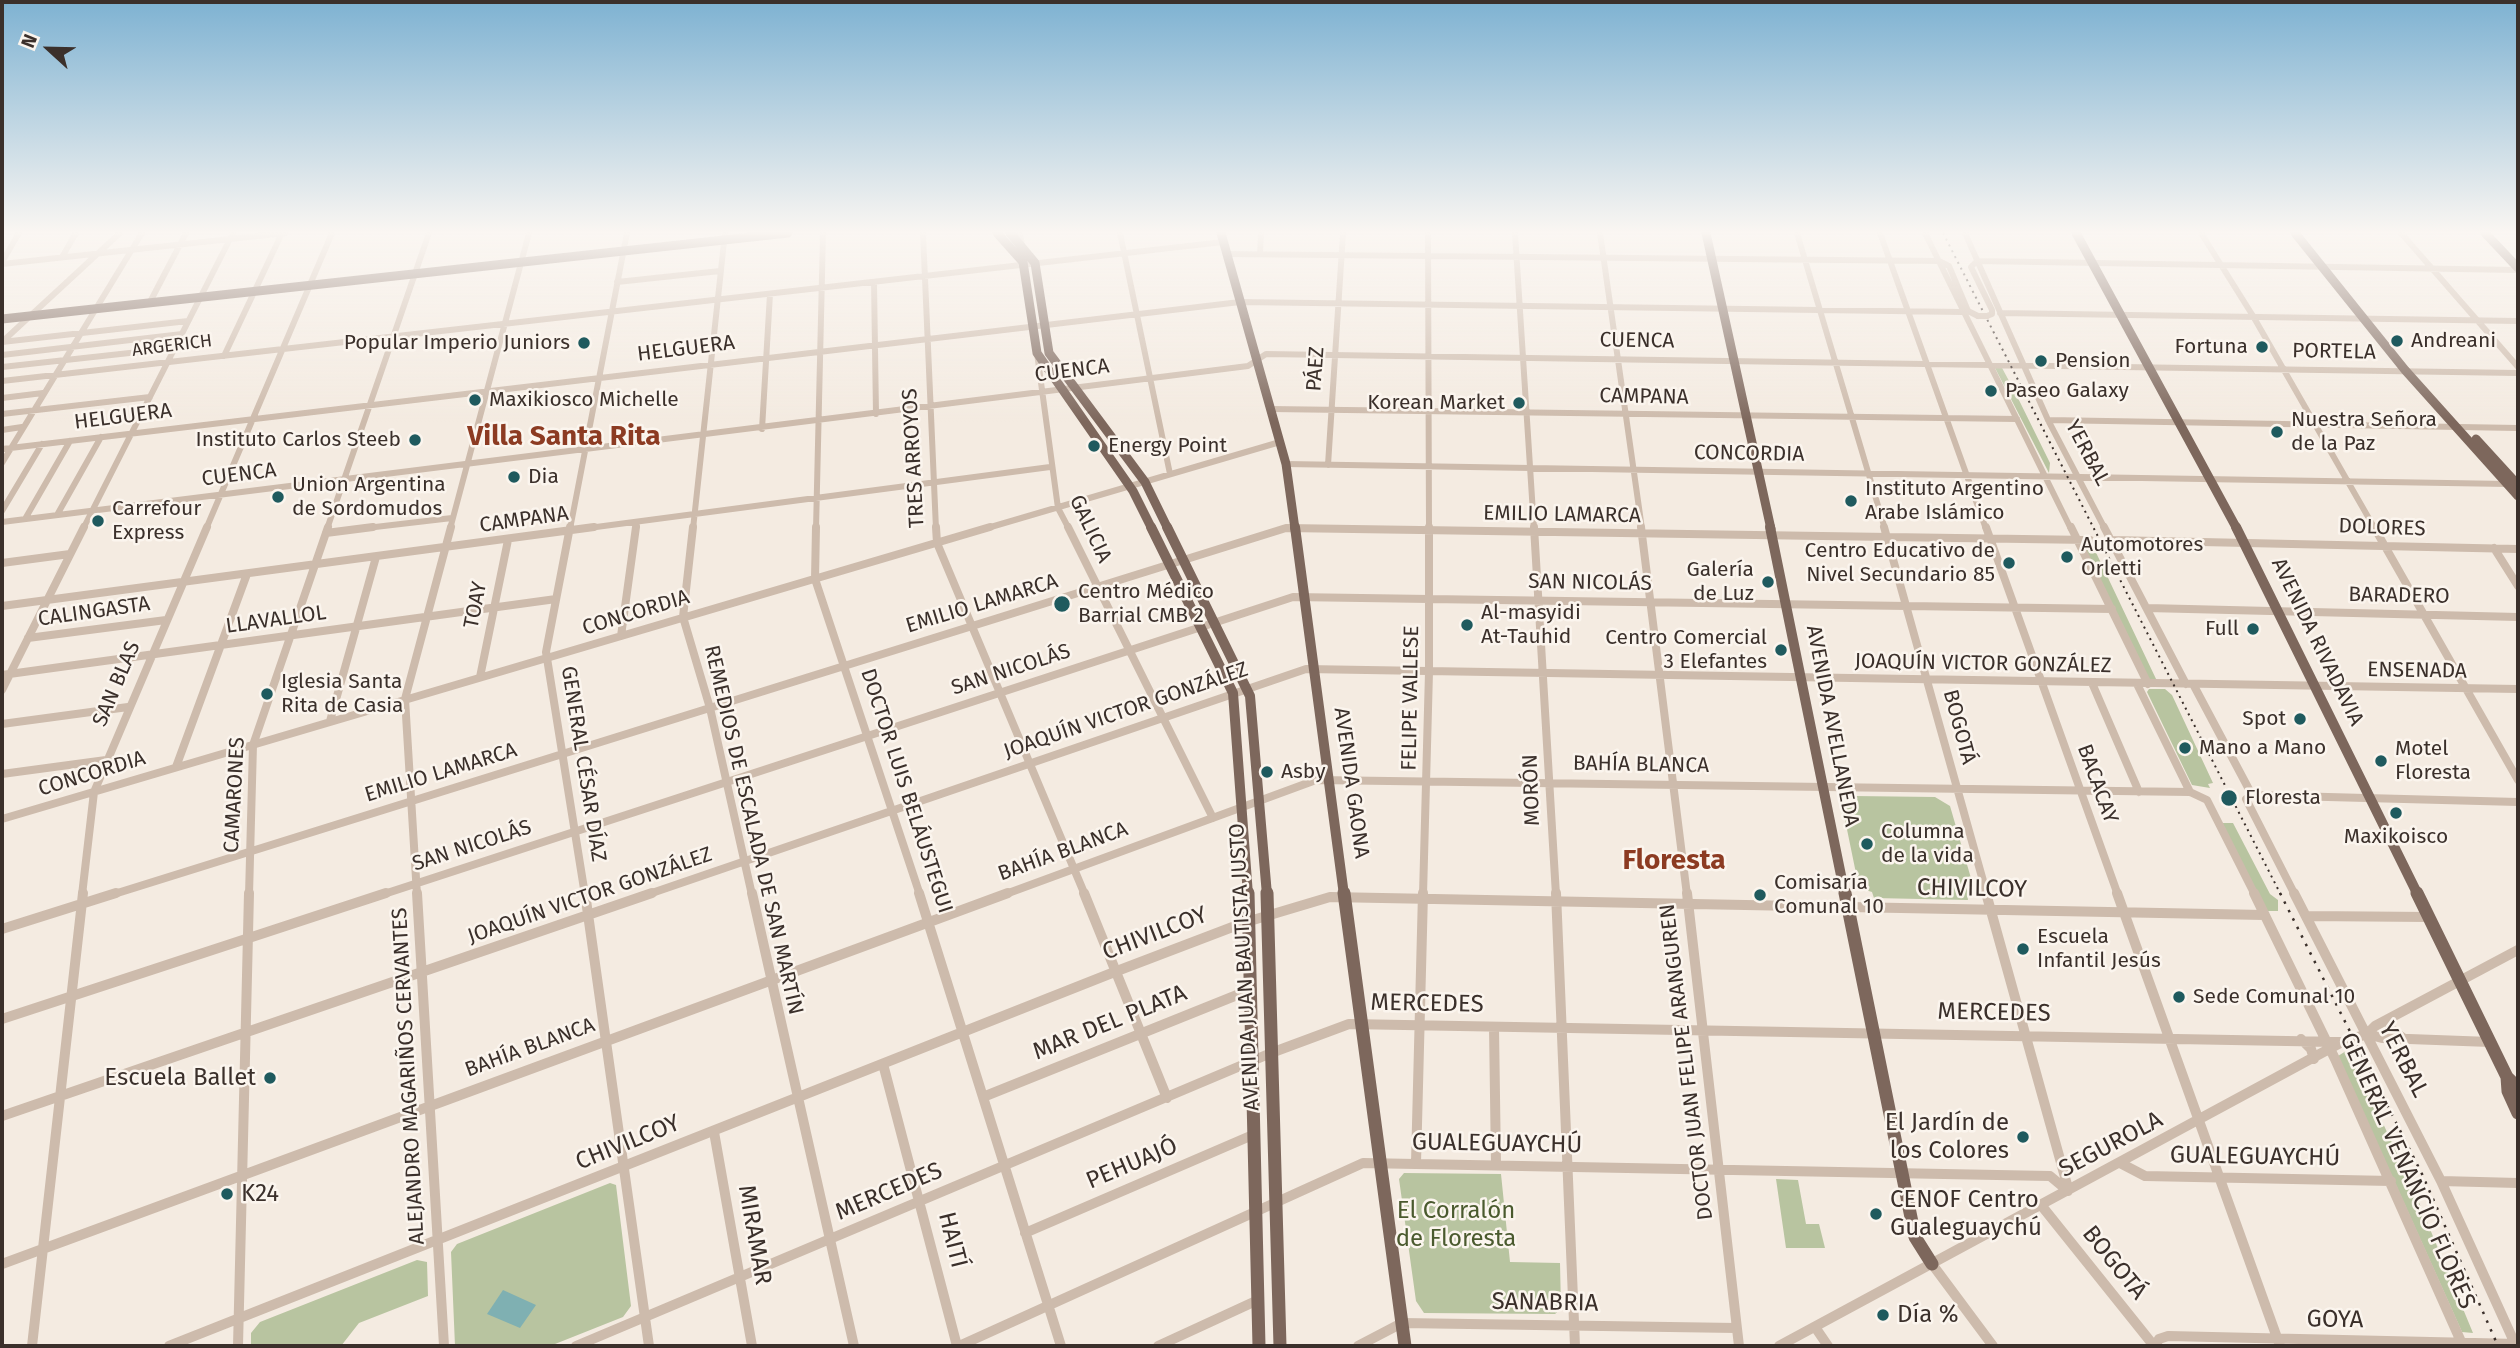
<!DOCTYPE html>
<html>
<head>
<meta charset="utf-8">
<style>
  body { margin:0 }
  #map { position:relative; width:2520px; height:1348px; overflow:hidden; background:#f4ebe1; font-family:"Fira Sans",sans-serif }
  canvas { display:block }
  .frame { position:absolute; inset:0; border:4px solid #3b302b; pointer-events:none }
  .north { position:absolute; left:14px; top:14px; width:70px; height:70px; -webkit-text-stroke:5px #fbf5ee; paint-order:stroke; rotate:292deg; font-size:19px; font-weight:700; line-height:28px; text-align:center; color:#3b302b }
  .north::after { content:''; display:block; margin:auto; width:24px; height:32px; background:#3b302b; clip-path:polygon(50% 0,100% 100%,50% 72%,0 100%) }
</style>
</head>
<body>
<div id="map">
<canvas width="2520" height="1348"></canvas>
<div class="frame"></div>
<div class="north">N</div>
</div>
<script>
const context = document.querySelector('canvas').getContext('2d');
context.lineJoin = 'round';
function fillPath(path, color) {
  context.fillStyle = color;
  context.fill(path, 'evenodd');
}
function poly(rows) {
  const path = new Path2D();
  for (const r of rows) {
    path.moveTo(r[0], r[1]);
    for (let i = 2; i < r.length; i += 2) path.lineTo(r[i], r[i + 1]);
  }
  return path;
}
function strokePath(path, color, width, dash) {
  context.strokeStyle = color;
  context.lineWidth = width;
  context.lineCap = dash ? 'butt' : 'round';
  context.setLineDash(dash || []);
  context.stroke(path);
}
function write(font, color, halo, rows, align = 'center') {
  context.font = font + ' "Fira Sans",sans-serif';
  context.lineWidth = 5;
  context.setLineDash([]);
  context.textBaseline = 'middle';
  context.strokeStyle = halo;
  context.fillStyle = color;
  for (const [text, x, y, turn = 0] of rows) {
    context.save();
    context.translate(x, y);
    context.rotate((+turn || 0) * Math.PI / 180);
    context.textAlign = isNaN(turn) ? turn : align;
    if (halo) context.strokeText(text, 0, 0);
    context.fillText(text, 0, 0);
    context.restore();
  }
}
fillPath(poly([
  [1994,366,2001,366,2015,392,2050,463,2049,473],
  [2081,542,2091,542,2157,681,2149,680],
  [2149,689,2165,689,2172,695,2213,783,2208,784,2210,788,2192,785,2147,692],
  [1853,796,1935,797,1950,806,1975,892,1967,893,1968,900,1874,898,1872,892,1859,888,1842,805,1850,804],
  [2222,823,2233,823,2270,894,2278,900,2278,911,2266,911],
  [2346,1051,2350,1061,2354,1061,2413,1188,2473,1333,2462,1332,2338,1056],
  [1404,1173,1501,1174,1510,1262,1560,1263,1561,1309,1555,1314,1424,1313,1416,1301,1399,1179],
  [1776,1179,1798,1180,1806,1224,1819,1224,1825,1248,1786,1248],
  [610,1183,616,1185,631,1306,623,1317,550,1346,455,1346,451,1252,457,1244],
  [417,1260,427,1262,428,1296,359,1323,341,1346,251,1346,251,1333,260,1322]
]), '#b8c4a0');
fillPath(poly([
  [503,1290,536,1305,520,1328,487,1314]
]), '#7fb0b2');
strokePath(poly([
  [923,233,936,529],
  [1020,233,1022,246],
  [1120,233,1170,474],
  [1428,233,1429,529],
  [1515,233,1534,529],
  [1600,233,1642,529],
  [1797,233,1885,529],
  [1880,233,1986,529],
  [1925,233,2071,529],
  [1965,233,2048,420,2105,529],
  [2201,233,2253,316,2375,529],
  [2401,233,2518,367],
  [1226,254,1939,261,1949,266,1968,311,1978,316],
  [1260,254,1261,233],
  [62,257,76,233],
  [1977,261,2518,270],
  [1977,261,1971,267,1992,310,1992,314,1987,316],
  [2,262,19,233],
  [2,264,285,233],
  [617,282,720,271],
  [874,282,876,414],
  [150,302,186,233],
  [2000,313,2518,321],
  [2,342,188,321],
  [2,342,120,233],
  [1037,353,1058,508,1069,529],
  [2,355,182,334],
  [224,356,282,233],
  [2,367,175,348],
  [2,381,1223,242],
  [2,398,43,393],
  [1271,409,2017,419],
  [2,414,150,397],
  [2048,420,2518,428],
  [762,429,770,294],
  [2,430,22,427],
  [2,449,1240,302,1963,312],
  [2,463,142,233],
  [1286,464,2508,484],
  [1328,465,1343,233],
  [2,511,42,444],
  [57,515,101,437],
  [25,519,70,441],
  [2,522,1248,366,1266,354,2518,373],
  [83,529,233,233],
  [206,529,332,233],
  [327,529,429,233],
  [358,529,452,518],
  [450,529,529,233],
  [570,529,627,233],
  [581,529,1050,467],
  [636,529,637,522],
  [693,529,725,233],
  [816,529,823,233],
  [984,529,1280,442],
  [1282,529,1365,529]
]), '#cdbbac', 6);
strokePath(poly([
  [570,527,546,652,585,895],
  [693,527,683,617,710,708,752,895],
  [816,527,815,579,920,895],
  [936,527,937,543,1085,895],
  [1068,527,1213,818],
  [1534,527,1556,895],
  [1641,527,1687,895],
  [1884,527,1987,895],
  [1986,527,2118,895],
  [2071,527,2148,684],
  [2104,527,2186,684],
  [2374,527,2518,780],
  [326,533,373,527],
  [2111,540,2518,549],
  [2494,548,2518,586],
  [2,563,70,554],
  [2,606,594,527],
  [2147,608,2518,617],
  [621,636,636,527],
  [28,638,166,620],
  [2,675,556,599],
  [480,677,508,540],
  [2092,683,2139,792],
  [2137,684,2190,792],
  [2193,684,2252,795],
  [2,690,84,527],
  [330,721,376,557],
  [2,724,128,707],
  [176,767,247,574],
  [2,774,106,760],
  [2,819,990,527],
  [82,895,94,792,207,527],
  [111,895,1286,528,2090,540],
  [249,895,253,745,328,527],
  [381,895,1293,597,2112,609],
  [417,895,405,699,451,527],
  [646,895,1306,669,2518,689],
  [1003,895,1316,780,2190,792,2207,800,2255,895],
  [1423,895,1429,672,1429,527],
  [2295,895,2246,799,2252,795,2518,802]
]), '#cdbbac', 8);
strokePath(poly([
  [417,893,444,1346],
  [585,893,649,1346],
  [752,893,854,1346],
  [919,893,1061,1346],
  [1084,893,1167,1098],
  [1556,893,1575,1346],
  [1687,893,1739,1346],
  [1986,893,2068,1188],
  [2117,893,2280,1346],
  [2254,893,2335,1059,2463,1346],
  [2294,893,2441,1181,2516,1346],
  [2306,916,2429,917],
  [2,929,116,893],
  [2390,1018,2390,1028,2404,1039],
  [2,1019,386,893],
  [1494,1027,1496,1165],
  [2367,1034,2382,1038,2490,1042],
  [2301,1039,2311,1049,2314,1059],
  [883,1064,957,1346],
  [983,1097,1252,989],
  [2,1116,652,893],
  [714,1132,752,1346],
  [1416,1163,1423,893],
  [2122,1164,2145,1176,2391,1181],
  [2441,1181,2518,1183],
  [2041,1205,2154,1346],
  [1025,1233,1255,1134],
  [2,1264,1008,893],
  [1932,1264,1993,1346],
  [1815,1327,1828,1346],
  [32,1346,83,893],
  [169,1346,1117,971,1243,923,1330,897,2264,915],
  [238,1346,249,893],
  [576,1346,1271,1053,1349,1024,2342,1042],
  [959,1346,1363,1163,2050,1176,2068,1191],
  [1158,1346,1258,1300],
  [1358,1346,1402,1323,1736,1328],
  [1779,1346,2342,1042,2367,1034,2375,1026,2518,950],
  [2155,1346,2159,1339,2168,1336,2518,1344]
]), '#cdbbac', 10);
strokePath(poly([
  [997,233,1023,262,1037,353,1133,491,1152,529],
  [1010,233,1035,263,1049,353,1145,482,1168,529],
  [1221,233,1286,464,1295,529],
  [1706,233,1771,529],
  [2076,233,2237,529],
  [2295,233,2405,370,2518,496],
  [2485,233,2518,268],
  [2,319,788,233],
  [2476,439,2518,485]
]), '#7d675c', 9);
strokePath(poly([
  [1151,527,1233,693,1248,895],
  [1167,527,1250,696,1267,895],
  [1295,527,1344,895],
  [1770,527,1845,895],
  [2236,527,2418,895]
]), '#7d675c', 10);
strokePath(poly([
  [1248,893,1259,1346],
  [1267,893,1280,1346],
  [1344,893,1405,1346],
  [1845,893,1915,1237,1932,1264],
  [2417,893,2507,1077,2518,1088],
  [2507,1077,2508,1091,2518,1113]
]), '#7d675c', 13);
strokePath(poly([
  [1943,233,2281,895]
]), '#3b302b', 2, [2, 4.5]);
strokePath(poly([
  [2280,893,2422,1174,2498,1346]
]), '#3b302b', 2.5, [2.5, 7]);
strokePath(poly([
  [1978,316,1987,316]
]), '#cdbbac', 6);
const sky = context.createLinearGradient(0, 0, 0, 422);
sky.addColorStop(0, '#7eb2d2');
sky.addColorStop(0.55, '#faf6f2');
sky.addColorStop(1, '#faf6f200');
context.fillStyle = sky;
context.fillRect(0, 0, 2520, 422);
for (const [x, y, r, color] of [
  [2397,341,7,"#1f5a5e"],
  [584,343,7,"#1f5a5e"],
  [2262,347,7,"#1f5a5e"],
  [2041,361,7,"#1f5a5e"],
  [1991,391,7,"#1f5a5e"],
  [475,400,7,"#1f5a5e"],
  [1519,403,7,"#1f5a5e"],
  [2277,432,7,"#1f5a5e"],
  [415,440,7,"#1f5a5e"],
  [1094,446,7,"#1f5a5e"],
  [514,477,7,"#1f5a5e"],
  [278,497,7,"#1f5a5e"],
  [1851,501,7,"#1f5a5e"],
  [98,521,7,"#1f5a5e"],
  [2067,557,7,"#1f5a5e"],
  [2009,563,7,"#1f5a5e"],
  [1768,582,7,"#1f5a5e"],
  [1062,604,9,"#1f5a5e"],
  [1467,625,7,"#1f5a5e"],
  [2253,629,7,"#1f5a5e"],
  [1781,650,7,"#1f5a5e"],
  [267,694,7,"#1f5a5e"],
  [2300,719,7,"#1f5a5e"],
  [2185,748,7,"#1f5a5e"],
  [2381,761,7,"#1f5a5e"],
  [1267,772,7,"#1f5a5e"],
  [2229,798,9,"#1f5a5e"],
  [2396,813,7,"#1f5a5e"],
  [1867,844,7,"#1f5a5e"],
  [1760,895,7,"#1f5a5e"],
  [2023,949,7,"#1f5a5e"],
  [2179,997,7,"#1f5a5e"],
  [270,1078,7,"#1f5a5e"],
  [2023,1137,7,"#1f5a5e"],
  [227,1194,7,"#1f5a5e"],
  [1876,1214,7,"#1f5a5e"],
  [1883,1315,7,"#1f5a5e"]
]) {
  const dot = new Path2D();
  dot.arc(x, y, r, 0, 2 * Math.PI);
  context.fillStyle = color;
  context.fill(dot);
  strokePath(dot, '#fbf5ee', 2.5);
}
write('18px', '#3b302b', '#fbf5ee', [
  ["ARGERICH",172,346,-7]
]);
write('21px', '#3b302b', '#fbf5ee', [
  ["CUENCA",1637,341,1],
  ["HELGUERA",686,349,-7],
  ["PORTELA",2334,352,1],
  ["PÁEZ",1316,369,-86],
  ["CUENCA",1072,371,-7],
  ["CAMPANA",1644,397,1],
  ["HELGUERA",123,417,-7],
  ["YERBAL",2087,453,62],
  ["CONCORDIA",1749,454,1],
  ["TRES ARROYOS",914,458,-93],
  ["CUENCA",239,475,-7],
  ["EMILIO LAMARCA",1562,515,1],
  ["CAMPANA",524,520,-8],
  ["DOLORES",2382,528,2],
  ["GALICIA",1090,529,65],
  ["SAN NICOLÁS",1590,583,1],
  ["BARADERO",2399,596,1],
  ["EMILIO LAMARCA",982,604,-17],
  ["TOAY",476,605,-79],
  ["CALINGASTA",94,612,-8],
  ["CONCORDIA",636,613,-17],
  ["LLAVALLOL",276,620,-8],
  ["AVENIDA RIVADAVIA",2317,642,64],
  ["JOAQUÍN VICTOR GONZÁLEZ",1983,664,1],
  ["SAN NICOLÁS",1011,670,-18],
  ["ENSENADA",2417,671,1],
  ["SAN BLAS",117,684,-67],
  ["FELIPE VALLESE",1411,698,-89],
  ["JOAQUÍN VICTOR GONZÁLEZ",1126,711,-19],
  ["AVENIDA AVELLANEDA",1832,726,79],
  ["BOGOTÁ",1959,727,75],
  ["GENERAL CÉSAR DÍAZ",583,764,81],
  ["BAHÍA BLANCA",1641,765,1],
  ["EMILIO LAMARCA",441,773,-17],
  ["CONCORDIA",92,774,-17],
  ["AVENIDA GAONA",1351,783,82],
  ["BACACAY",2097,784,70],
  ["MORÓN",1532,790,-92],
  ["DOCTOR LUIS BELÁUSTEGUI",906,791,72],
  ["CAMARONES",235,795,-87],
  ["REMEDIOS DE ESCALADA DE SAN MARTÍN",753,830,77],
  ["SAN NICOLÁS",472,846,-18],
  ["BAHÍA BLANCA",1063,852,-20],
  ["JOAQUÍN VICTOR GONZÁLEZ",590,896,-19],
  ["AVENIDA JUAN BAUTISTA JUSTO",1245,967,-93],
  ["BAHÍA BLANCA",530,1048,-20],
  ["DOCTOR JUAN FELIPE ARANGUREN",1687,1062,-97],
  ["ALEJANDRO MAGARIÑOS CERVANTES",409,1076,-93]
]);
write('21px', '#3b302b', '#fbf5ee', [
  ["Andreani",2411,341],
  ["Popular Imperio Juniors",570,343,"right"],
  ["Fortuna",2248,347,"right"],
  ["Pension",2055,361],
  ["Paseo Galaxy",2005,391],
  ["Maxikiosco Michelle",489,400],
  ["Korean Market",1505,403,"right"],
  ["Nuestra Señora",2291,420],
  ["de la Paz",2291,444],
  ["Instituto Carlos Steeb",401,440,"right"],
  ["Energy Point",1108,446],
  ["Dia",528,477],
  ["Union Argentina",292,485],
  ["de Sordomudos",292,509],
  ["Instituto Argentino",1865,489],
  ["Arabe Islámico",1865,513],
  ["Carrefour",112,509],
  ["Express",112,533],
  ["Automotores",2081,545],
  ["Orletti",2081,569],
  ["Centro Educativo de",1995,551,"right"],
  ["Nivel Secundario 85",1995,575,"right"],
  ["Galería",1754,570,"right"],
  ["de Luz",1754,594,"right"],
  ["Centro Médico",1078,592],
  ["Barrial CMB 2",1078,616],
  ["Al-masyidi",1481,613],
  ["At-Tauhid",1481,637],
  ["Full",2239,629,"right"],
  ["Centro Comercial",1767,638,"right"],
  ["3 Elefantes",1767,662,"right"],
  ["Iglesia Santa",281,682],
  ["Rita de Casia",281,706],
  ["Spot",2286,719,"right"],
  ["Mano a Mano",2199,748],
  ["Motel",2395,749],
  ["Floresta",2395,773],
  ["Asby",1281,772],
  ["Floresta",2245,798],
  ["Columna",1881,832],
  ["de la vida",1881,856],
  ["Maxikoisco",2396,837,"center"],
  ["Comisaría",1774,883],
  ["Comunal 10",1774,907],
  ["Escuela",2037,937],
  ["Infantil Jesús",2037,961],
  ["Sede Comunal 10",2193,997]
], 'left');
write('24px', '#3b302b', '#fbf5ee', [
  ["CHIVILCOY",1972,889,1],
  ["CHIVILCOY",1155,934,-21],
  ["MERCEDES",1427,1004,1],
  ["MERCEDES",1994,1013,1],
  ["MAR DEL PLATA",1110,1023,-22],
  ["YERBAL",2403,1060,63],
  ["CHIVILCOY",628,1143,-22],
  ["GUALEGUAYCHÚ",1497,1144,1],
  ["SEGUROLA",2111,1145,-28],
  ["GUALEGUAYCHÚ",2255,1157,1],
  ["PEHUAJÓ",1132,1164,-23],
  ["GENERAL VENANCIO FLORES",2407,1171,66],
  ["MERCEDES",889,1192,-23],
  ["MIRAMAR",754,1235,80],
  ["HAITÍ",952,1240,76],
  ["BOGOTÁ",2114,1263,51],
  ["SANABRIA",1545,1303,1],
  ["GOYA",2335,1320,1]
]);
write('24px', '#3b302b', '#fbf5ee', [
  ["Escuela Ballet",256,1078,"right"],
  ["El Jardín de",2009,1123,"right"],
  ["los Colores",2009,1151,"right"],
  ["K24",241,1194],
  ["CENOF Centro",1890,1200],
  ["Gualeguaychú",1890,1228],
  ["Día %",1897,1315]
], 'left');
write('24px', '#4a5a2e', '#fbf5ee', [
  ["El Corralón",1456,1211],
  ["de Floresta",1456,1239]
]);
write('bold 28px', '#8c3b22', '#fbf5ee', [
  ["Villa Santa Rita",564,437],
  ["Floresta",1674,861]
]);
</script>
</body>
</html>
